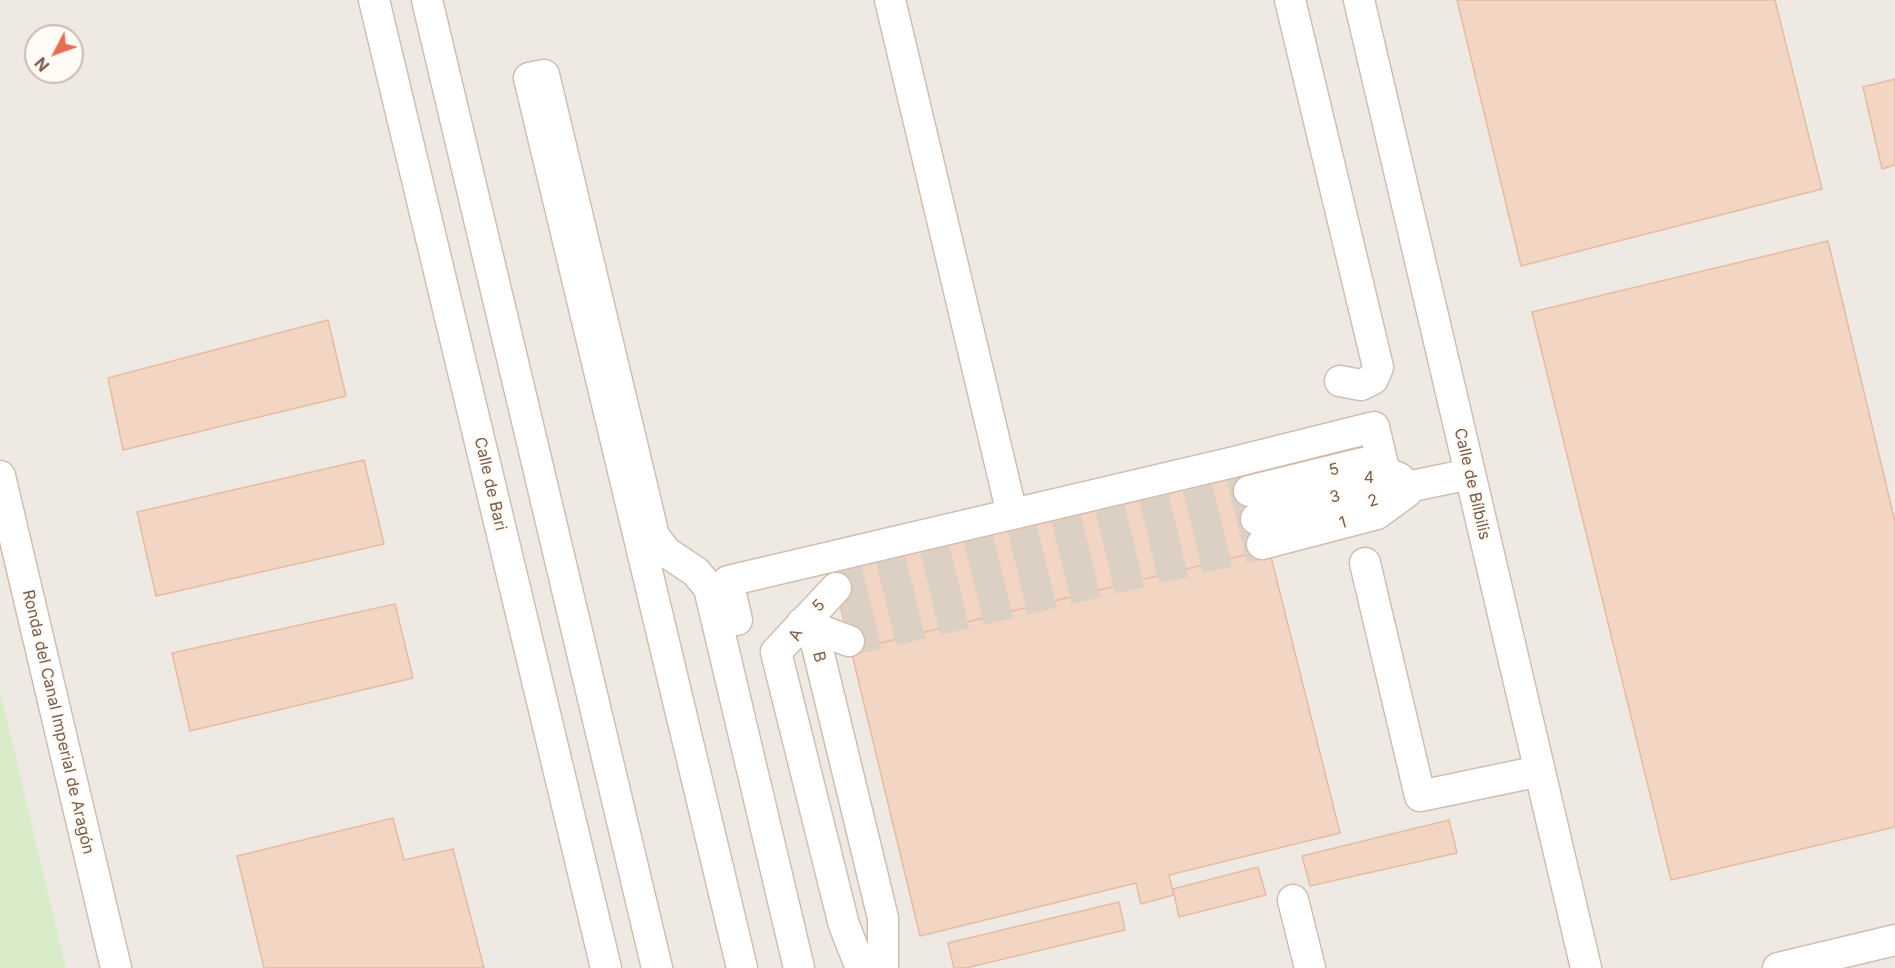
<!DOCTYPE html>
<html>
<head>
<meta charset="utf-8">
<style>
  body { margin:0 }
  #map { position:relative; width:1895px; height:968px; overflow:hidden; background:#fdf6ec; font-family:Inter,sans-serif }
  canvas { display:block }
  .north { position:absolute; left:24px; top:24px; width:60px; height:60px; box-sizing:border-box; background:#fffaf3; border:2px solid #cabbb1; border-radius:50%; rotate:229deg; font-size:16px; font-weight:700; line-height:24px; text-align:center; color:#7a5c4d }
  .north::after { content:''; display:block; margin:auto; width:21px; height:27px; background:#e76f51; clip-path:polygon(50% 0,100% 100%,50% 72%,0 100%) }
</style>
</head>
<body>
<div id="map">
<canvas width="1895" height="968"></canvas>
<div class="north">N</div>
</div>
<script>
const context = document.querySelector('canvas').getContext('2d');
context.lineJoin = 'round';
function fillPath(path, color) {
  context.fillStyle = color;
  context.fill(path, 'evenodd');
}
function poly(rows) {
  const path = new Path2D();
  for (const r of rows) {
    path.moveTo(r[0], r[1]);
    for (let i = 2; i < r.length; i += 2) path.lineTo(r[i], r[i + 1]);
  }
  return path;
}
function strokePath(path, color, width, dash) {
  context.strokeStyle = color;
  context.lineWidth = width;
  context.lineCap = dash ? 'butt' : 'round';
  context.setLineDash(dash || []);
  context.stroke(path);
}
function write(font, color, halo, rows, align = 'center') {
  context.font = font + ' Inter,sans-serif';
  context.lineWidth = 5;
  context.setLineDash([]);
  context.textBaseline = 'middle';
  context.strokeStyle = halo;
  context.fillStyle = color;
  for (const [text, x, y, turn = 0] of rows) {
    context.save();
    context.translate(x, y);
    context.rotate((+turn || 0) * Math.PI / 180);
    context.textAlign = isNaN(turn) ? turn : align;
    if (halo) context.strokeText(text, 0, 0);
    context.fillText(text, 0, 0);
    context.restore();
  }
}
fillPath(poly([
  [0,0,1895,0,1895,968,66,968,0,690],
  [36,36,72,36,72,72,36,72]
]), '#efe9e4');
fillPath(poly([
  [0,690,66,968,0,968]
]), '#d8ecc9');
const building = poly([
  [1457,0,1775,0,1822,189,1521,266,1457,0],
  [1895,79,1895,165,1882,169,1863,87,1895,79],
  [1828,241,1895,522,1895,827,1671,880,1532,312,1828,241],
  [328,320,346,396,123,450,108,378,328,320],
  [364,460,384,544,156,596,137,512,364,460],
  [1243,465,1262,544,1269,549,851,650,830,564,1243,465],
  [1269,549,1340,833,1169,875,1174,895,1141,904,1136,883,920,936,851,650,1269,549],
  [395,604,413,678,190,731,172,653,395,604],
  [393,818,404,860,453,849,484,968,264,968,237,856,393,818],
  [1449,820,1457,853,1310,886,1302,856,1449,820],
  [1258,867,1266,895,1179,917,1173,889,1258,867],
  [1119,902,1125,930,966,968,954,968,948,943,1119,902]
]);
fillPath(building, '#f3d5c3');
strokePath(building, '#e6bba3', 1.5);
strokePath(poly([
  [836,588,1249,491],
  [843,616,1256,519],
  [849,641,1262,544]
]), '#dcd0c4', 30, [30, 15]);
const minor = poly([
  [374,0,606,968],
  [427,0,657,968],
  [890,0,1012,514],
  [1290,0,1378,367,1373,379,1361,385,1340,381],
  [1359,0,1586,968],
  [0,476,116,968],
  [1249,491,1363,463,1399,478],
  [1256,519,1371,488,1417,485,1470,474],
  [1262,544,1377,514,1407,492],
  [1365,563,1420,796,1540,771],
  [836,588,776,652,844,925,861,968],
  [737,620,728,581,1234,462,1374,427,1392,503],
  [802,623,816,642,883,918,883,968],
  [802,623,849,641],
  [1293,900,1310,968],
  [742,968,529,78,544,75,545,79,654,536,666,552,696,572,709,588,799,968],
  [1778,968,1895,940]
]);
strokePath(minor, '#d1beb0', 33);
strokePath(minor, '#fff', 30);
write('16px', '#7a5c4d', '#fffaf3', [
  ["5",1334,470,-14],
  ["4",1369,478],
  ["Calle de Bari",490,484,77],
  ["Calle de Bílbilis",1472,484,77],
  ["3",1335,497,-15],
  ["2",1373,501,-17],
  ["1",1343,523,-15],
  ["5",819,606,-46],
  ["A",796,635,-64],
  ["B",819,657,76],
  ["Ronda del Canal Imperial de Aragón",58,722,77]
]);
</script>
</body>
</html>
